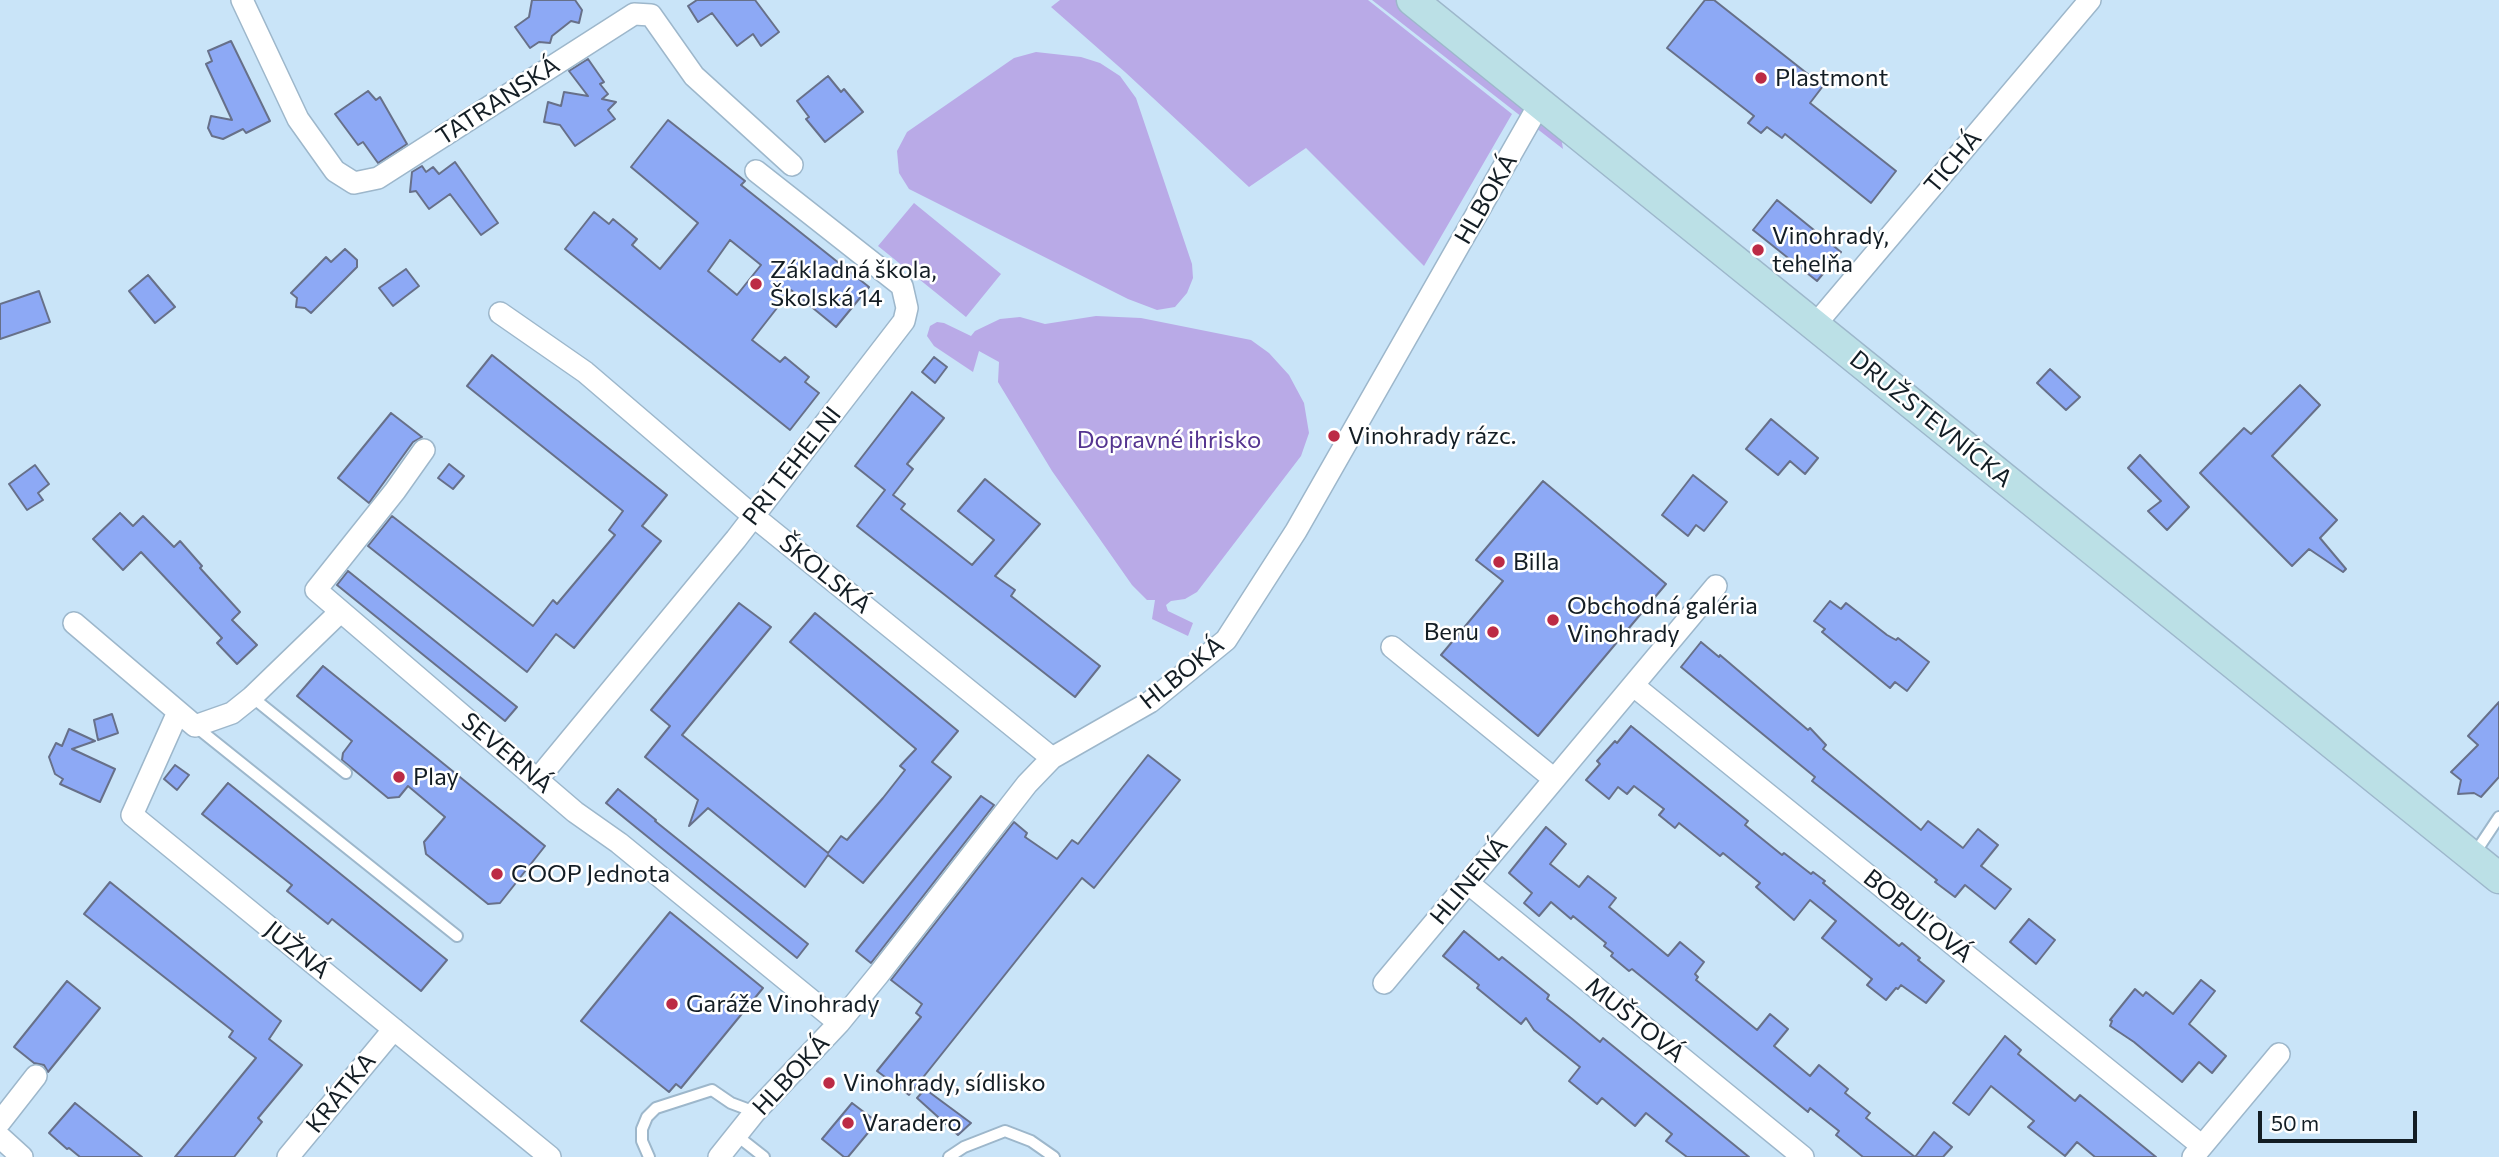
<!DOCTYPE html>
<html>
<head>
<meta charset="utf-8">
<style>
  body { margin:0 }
  #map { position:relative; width:2499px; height:1157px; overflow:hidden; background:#c9e4f8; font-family:Commissioner,sans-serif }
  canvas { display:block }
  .scale { position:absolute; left:2258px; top:1111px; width:159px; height:32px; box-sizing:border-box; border:4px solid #131d24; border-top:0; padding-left:9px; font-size:21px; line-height:24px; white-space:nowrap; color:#131d24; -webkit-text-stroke:5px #fff; paint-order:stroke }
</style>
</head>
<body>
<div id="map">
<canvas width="2499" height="1157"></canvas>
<div class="scale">50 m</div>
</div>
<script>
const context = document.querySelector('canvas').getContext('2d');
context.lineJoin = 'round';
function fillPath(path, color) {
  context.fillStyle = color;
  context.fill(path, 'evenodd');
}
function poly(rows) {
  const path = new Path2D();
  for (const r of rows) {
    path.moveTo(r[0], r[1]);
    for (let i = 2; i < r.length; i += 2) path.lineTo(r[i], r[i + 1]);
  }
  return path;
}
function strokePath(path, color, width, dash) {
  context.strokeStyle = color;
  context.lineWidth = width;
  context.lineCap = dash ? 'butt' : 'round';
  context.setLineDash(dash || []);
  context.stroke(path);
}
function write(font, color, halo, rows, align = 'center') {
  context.font = font + ' Commissioner,sans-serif';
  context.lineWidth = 5;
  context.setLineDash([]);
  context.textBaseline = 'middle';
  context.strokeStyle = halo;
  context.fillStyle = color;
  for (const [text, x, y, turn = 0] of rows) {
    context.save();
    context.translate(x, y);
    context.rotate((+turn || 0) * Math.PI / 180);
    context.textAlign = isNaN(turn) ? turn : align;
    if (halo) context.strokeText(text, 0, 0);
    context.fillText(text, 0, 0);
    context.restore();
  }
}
fillPath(poly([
  [1060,0,1368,0,1512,114,1424,266,1306,148,1249,187,1125,72,1051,7],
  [1372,0,1432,0,1555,99,1563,149],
  [1036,52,1081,57,1100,63,1120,76,1136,98,1192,264,1193,278,1187,293,1175,307,1157,310,1128,299,909,189,899,173,897,151,907,132,1014,58],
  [914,203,1001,274,966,317,878,246],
  [1096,316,1141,318,1251,340,1269,353,1289,375,1304,403,1309,433,1301,456,1197,592,1185,599,1171,601,1166,605,1168,611,1193,623,1188,636,1152,619,1155,600,1147,600,1132,585,1052,471,998,382,999,362,979,351,973,372,934,346,927,336,930,326,937,322,944,323,971,336,975,331,1000,319,1020,317,1045,324]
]), '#b9aae7');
const building = poly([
  [532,0,575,0,582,10,579,23,571,21,552,36,550,43,539,42,530,48,515,27,529,17,532,0],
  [697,0,755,0,779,32,761,46,753,34,737,46,712,13,698,22,688,6,697,0],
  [1705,0,1714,0,1823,86,1810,103,1896,171,1871,203,1785,134,1782,138,1767,127,1761,133,1748,123,1754,116,1667,48,1705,0],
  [231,41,270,121,246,133,243,129,223,139,212,136,208,128,211,116,232,120,206,64,212,61,208,51,231,41],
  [588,59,604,82,600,84,608,94,602,99,616,102,608,110,615,119,575,146,560,125,544,122,548,102,561,106,564,92,588,96,569,71,588,59],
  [828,76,841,92,844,89,863,112,825,142,806,119,809,117,797,101,828,76],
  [368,91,376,100,380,97,407,144,378,163,363,142,358,145,335,114,368,91],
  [668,120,745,181,741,185,869,287,836,327,791,290,752,340,780,362,785,357,809,377,805,382,819,393,790,430,565,249,594,212,609,224,613,219,637,239,632,245,660,269,698,223,631,167,668,120],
  [730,240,761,265,737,295,708,271,730,240],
  [455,162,498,223,481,235,450,194,429,209,416,191,410,192,412,172,422,166,426,172,433,167,439,174,455,162],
  [1777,200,1841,252,1817,281,1753,230,1777,200],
  [345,249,357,260,357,267,311,313,305,308,296,307,297,298,291,293,326,257,331,262,345,249],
  [406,269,419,286,393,306,379,288,406,269],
  [148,275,175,307,155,323,129,291,148,275],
  [39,291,50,322,0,339,0,304,39,291],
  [492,355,667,495,642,526,661,541,574,648,556,634,527,672,368,546,392,516,533,626,553,600,557,604,615,535,609,530,623,511,467,386,492,355],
  [934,357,947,367,935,383,922,372,934,357],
  [2050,369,2080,397,2066,410,2037,383,2050,369],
  [2300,385,2320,405,2272,456,2337,520,2320,538,2346,569,2343,572,2309,549,2292,566,2200,473,2244,428,2251,434,2300,385],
  [912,392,944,418,907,464,913,469,893,495,905,504,901,509,972,565,994,540,958,511,985,479,1040,524,995,576,1015,590,1011,596,1100,666,1075,697,857,526,885,490,855,466,912,392],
  [391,413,422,437,413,442,369,503,338,478,391,413],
  [1771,419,1818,458,1805,474,1790,461,1778,475,1746,449,1771,419],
  [2140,455,2189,507,2167,530,2148,511,2161,501,2128,468,2140,455],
  [449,464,464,476,453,489,438,478,449,464],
  [35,465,49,484,38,493,43,500,27,510,9,484,35,465],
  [1693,475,1727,502,1704,531,1696,525,1688,536,1662,515,1693,475],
  [1543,481,1666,584,1538,736,1441,655,1503,581,1476,560,1543,481],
  [120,513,133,526,143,516,174,547,180,541,202,566,200,568,240,612,232,620,257,645,237,664,217,643,222,638,141,552,123,570,93,539,120,513],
  [348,571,517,707,505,721,337,585,348,571],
  [1830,601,1841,609,1846,603,1887,635,1896,640,1898,638,1929,662,1907,691,1895,682,1890,688,1822,632,1825,629,1814,621,1830,601],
  [739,603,771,627,682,735,828,853,841,836,847,840,883,798,905,770,900,766,916,749,790,642,815,613,958,731,932,762,951,777,863,883,828,855,805,887,708,808,689,826,698,800,645,757,670,726,651,710,739,603],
  [1701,642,1719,657,1720,655,1808,730,1810,728,1826,745,1823,749,1921,830,1928,821,1963,848,1978,829,1998,845,1981,866,2011,889,1995,909,1965,885,1955,897,1935,882,1937,880,1812,781,1815,777,1681,667,1701,642],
  [323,666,545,846,500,903,488,904,426,854,424,842,445,817,408,786,399,797,388,798,342,760,343,753,352,741,297,696,323,666],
  [2499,702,2499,777,2481,797,2474,793,2458,794,2461,780,2451,772,2478,745,2468,736,2499,702],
  [112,714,118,733,98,740,94,720,112,714],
  [1631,726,1748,821,1745,825,1782,855,1784,853,1811,874,1813,872,1825,881,1823,883,1899,946,1902,943,1920,958,1918,960,1944,981,1926,1003,1901,985,1898,989,1896,988,1886,1000,1867,985,1872,979,1822,938,1836,921,1810,900,1794,920,1756,887,1760,883,1723,853,1720,856,1679,823,1675,828,1659,815,1664,809,1634,786,1627,794,1618,787,1609,799,1586,780,1600,764,1597,761,1615,741,1617,743,1631,726],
  [69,729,95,741,72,749,115,769,100,802,60,784,63,779,55,774,49,757,56,743,62,746,69,729],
  [1148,755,1180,780,1094,888,1082,878,909,1095,877,1071,921,1017,916,1013,922,1004,891,980,1014,822,1027,833,1025,837,1057,859,1072,840,1078,844,1148,755],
  [175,765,189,775,177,790,164,779,175,765],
  [228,783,447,960,421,991,332,919,328,924,287,891,292,885,202,814,228,783],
  [618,789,656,820,655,821,808,944,797,958,606,803,618,789],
  [981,796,994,805,871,963,856,951,981,796],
  [1546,827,1566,844,1550,864,1579,887,1588,876,1616,898,1609,907,1668,956,1680,942,1704,962,1695,974,1698,977,1696,980,1757,1030,1770,1014,1788,1029,1774,1046,1810,1076,1819,1065,1848,1089,1845,1093,1870,1113,1866,1118,1915,1157,1934,1132,1952,1147,1943,1157,1863,1157,1836,1135,1839,1131,1810,1108,1808,1112,1632,969,1629,971,1611,956,1613,953,1604,946,1606,943,1573,916,1571,919,1551,902,1539,916,1524,903,1532,893,1509,873,1546,827],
  [110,882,281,1021,269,1039,302,1065,258,1118,262,1122,234,1157,175,1157,256,1058,229,1037,233,1031,84,914,110,882],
  [670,912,763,988,681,1088,676,1084,669,1092,581,1021,670,912],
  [2029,919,2055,940,2036,964,2010,942,2029,919],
  [1464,931,1499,960,1502,957,1549,995,1547,999,1571,1018,1600,1042,1603,1038,1749,1157,1687,1157,1666,1141,1672,1134,1646,1113,1635,1126,1602,1098,1597,1104,1569,1081,1580,1067,1534,1030,1526,1018,1521,1024,1477,988,1479,985,1443,956,1464,931],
  [2201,980,2215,991,2189,1024,2226,1056,2212,1073,2199,1062,2182,1082,2134,1042,2110,1026,2112,1021,2110,1020,2135,989,2143,996,2146,992,2173,1014,2201,980],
  [67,981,100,1008,48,1072,44,1065,34,1063,14,1047,67,981],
  [2005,1036,2021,1050,2018,1054,2075,1101,2080,1095,2156,1157,2095,1157,2077,1142,2065,1156,2028,1127,2034,1121,1991,1086,1969,1115,1953,1103,2005,1036],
  [925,1089,971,1123,958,1135,917,1098,925,1089],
  [75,1103,142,1157,80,1157,69,1148,67,1149,49,1133,75,1103],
  [852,1103,877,1122,848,1157,844,1157,822,1139,852,1103]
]);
fillPath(building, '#8da9f5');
strokePath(building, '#677089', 2);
const service = poly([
  [252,697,346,773],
  [195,726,457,936],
  [2473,856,2499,817],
  [736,1135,764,1157],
  [649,1157,642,1141,642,1129,647,1117,656,1108,712,1090,731,1103,755,1112],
  [949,1157,964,1147,1005,1131,1031,1141,1054,1157]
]);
const minor = poly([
  [242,0,298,119,335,171,354,183,378,178,634,14,651,15,694,76,792,165],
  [500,313,585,372,752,515,1052,758],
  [1815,325,2090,0],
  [424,450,395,491,316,590,575,812,619,843,839,1023],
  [74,623,195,726,232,713,252,697,340,612],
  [1392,647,1554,779],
  [1634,686,2202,1146],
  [178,712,132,815,550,1157],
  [537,780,736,539,904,321,907,308,902,286,756,171],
  [1468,883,1803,1157],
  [1384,983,1716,586],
  [0,1122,36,1076],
  [0,1137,22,1157],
  [288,1157,394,1029],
  [719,1157,755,1112,839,1023,879,974,1027,784,1052,758,1150,702,1226,640,1296,531,1540,103],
  [2193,1157,2279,1054]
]);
const secondary = poly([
  [1412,0,2499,878]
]);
strokePath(service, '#9db7cb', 14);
strokePath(minor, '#9db7cb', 24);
strokePath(secondary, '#9db7cb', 33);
strokePath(service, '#fff', 10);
strokePath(minor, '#fff', 21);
strokePath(secondary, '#bbe0e6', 30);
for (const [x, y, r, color] of [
  [1761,78,7,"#bc2b45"],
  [1758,250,7,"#bc2b45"],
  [756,284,7,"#bc2b45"],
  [1334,436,7,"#bc2b45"],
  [1499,562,7,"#bc2b45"],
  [1553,620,7,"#bc2b45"],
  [1493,632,7,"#bc2b45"],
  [399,777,7,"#bc2b45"],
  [497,874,7,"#bc2b45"],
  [672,1004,7,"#bc2b45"],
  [829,1083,7,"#bc2b45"],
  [848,1123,7,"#bc2b45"]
]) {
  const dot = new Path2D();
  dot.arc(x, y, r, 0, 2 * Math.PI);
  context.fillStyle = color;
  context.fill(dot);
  strokePath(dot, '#fff', 2.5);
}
write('24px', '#131d24', '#fff', [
  ["Plastmont",1775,78],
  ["Vinohrady,",1772,236],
  ["tehelňa",1772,264],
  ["Základná škola,",770,270],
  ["Školská 14",770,298],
  ["Vinohrady rázc.",1348,436],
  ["Billa",1513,562],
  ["Obchodná galéria",1567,606],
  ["Vinohrady",1567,634],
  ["Benu",1479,632,"right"],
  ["Play",413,777],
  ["COOP Jednota",511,874],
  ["Garáže Vinohrady",686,1004],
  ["Vinohrady, sídlisko",843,1083],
  ["Varadero",862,1123]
], 'left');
write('24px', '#131d24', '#fff', [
  ["TATRANSKÁ",498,101,-33],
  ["TICHÁ",1953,162,-50],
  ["HLBOKÁ",1486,199,-60],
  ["DRUŽSTEVNÍCKA",1931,419,39],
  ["PRI TEHELNI",792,466,-52],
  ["ŠKOLSKÁ",825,574,39],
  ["HLBOKÁ",1182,673,-39],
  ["SEVERNÁ",507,753,40],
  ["HLINENÁ",1469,881,-50],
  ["BOBUĽOVÁ",1918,916,39],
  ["JUŽNÁ",297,950,39],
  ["MUŠTOVÁ",1635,1020,39],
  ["HLBOKÁ",791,1075,-47],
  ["KRÁTKA",341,1093,-51]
]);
write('24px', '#543490', '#fff', [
  ["Dopravné ihrisko",1169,440]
]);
</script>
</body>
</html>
